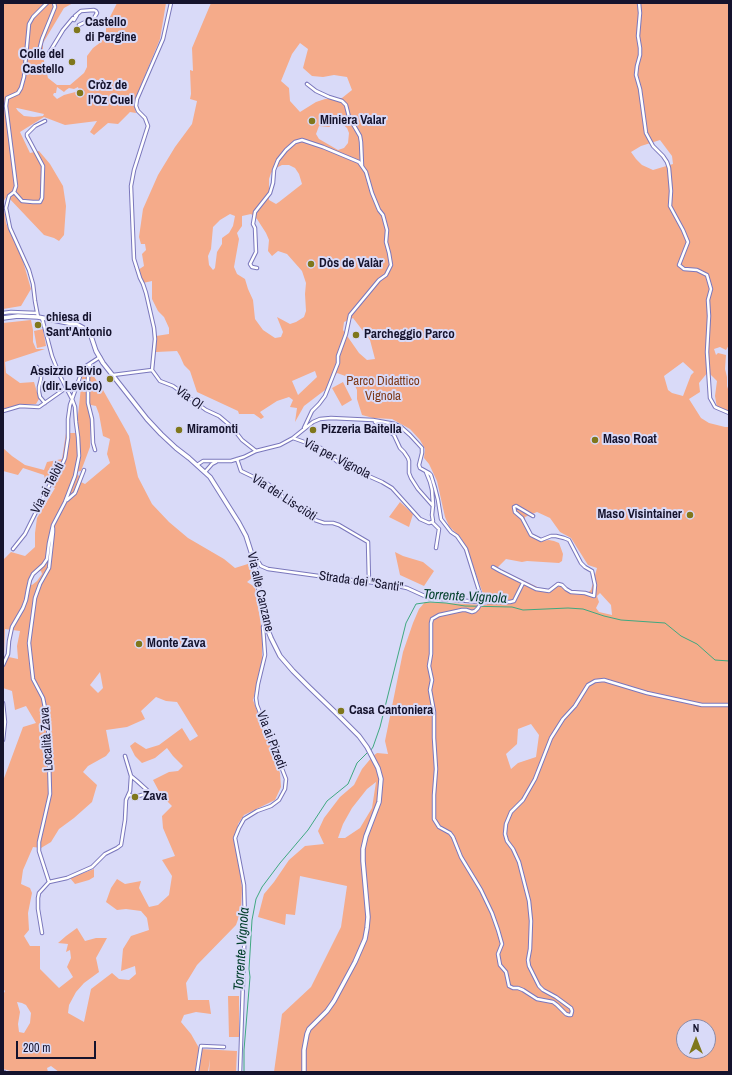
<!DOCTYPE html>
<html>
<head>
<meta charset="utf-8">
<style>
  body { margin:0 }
  #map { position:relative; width:732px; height:1075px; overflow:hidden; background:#d9daf8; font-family:"Archivo Narrow",sans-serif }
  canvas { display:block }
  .frame { position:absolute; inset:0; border:4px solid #15132d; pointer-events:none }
  .north { position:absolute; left:676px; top:1019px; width:40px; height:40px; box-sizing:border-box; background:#d9daf8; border:1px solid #8b8aa7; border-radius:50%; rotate:0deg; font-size:11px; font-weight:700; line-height:16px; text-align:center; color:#15132d }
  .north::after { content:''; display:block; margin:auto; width:14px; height:18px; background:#7f771c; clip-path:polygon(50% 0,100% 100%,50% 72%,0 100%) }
  .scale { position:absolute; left:16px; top:1041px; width:80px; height:18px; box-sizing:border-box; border:2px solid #15132d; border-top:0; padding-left:5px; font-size:12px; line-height:14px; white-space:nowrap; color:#15132d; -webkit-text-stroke:3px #d9daf8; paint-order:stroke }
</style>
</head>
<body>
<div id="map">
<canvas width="732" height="1075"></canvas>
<div class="frame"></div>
<div class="north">N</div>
<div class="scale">200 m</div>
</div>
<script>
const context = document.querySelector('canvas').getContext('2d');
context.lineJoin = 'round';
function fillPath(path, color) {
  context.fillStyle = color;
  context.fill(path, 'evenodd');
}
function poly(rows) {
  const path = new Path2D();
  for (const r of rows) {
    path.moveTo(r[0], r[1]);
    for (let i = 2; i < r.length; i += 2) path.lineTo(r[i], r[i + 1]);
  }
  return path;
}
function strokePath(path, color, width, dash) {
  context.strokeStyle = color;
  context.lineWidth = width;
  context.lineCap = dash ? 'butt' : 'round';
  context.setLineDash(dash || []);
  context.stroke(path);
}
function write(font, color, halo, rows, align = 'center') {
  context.font = font + ' "Archivo Narrow",sans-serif';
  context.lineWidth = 4;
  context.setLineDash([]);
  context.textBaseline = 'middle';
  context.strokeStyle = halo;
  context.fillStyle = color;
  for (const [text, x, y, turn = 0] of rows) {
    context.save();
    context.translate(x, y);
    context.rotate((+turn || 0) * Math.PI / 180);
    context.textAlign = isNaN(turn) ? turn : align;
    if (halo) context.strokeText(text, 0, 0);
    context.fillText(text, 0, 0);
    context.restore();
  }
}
fillPath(poly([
  [3,3,73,3,64,8,43,43,43,57,48,78,57,85,70,85,84,73,87,67,87,56,93,48,101,42,106,36,106,25,117,3,166,3,160,39,134,102,136,113,130,112,118,124,108,123,94,135,90,132,97,121,65,125,44,117,20,132,30,153,39,151,50,164,63,186,66,206,64,235,59,241,54,238,44,235,7,196,3,202,6,223,22,258,31,289,21,306,3,309],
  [57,87,64,92,66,90,69,88,74,89,78,87,79,91,64,95,57,99,53,95,54,93,56,93],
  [16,108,17,108,44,114,43,116,34,117,24,116,18,111],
  [211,3,729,3,729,345,726,350,720,347,714,349,716,355,718,353,726,355,725,369,727,377,727,386,729,392,729,411,717,408,715,396,717,381,708,372,699,383,700,392,689,399,701,418,709,423,725,427,729,427,729,1072,305,1072,305,1050,310,1029,321,1018,342,989,368,928,364,849,367,837,377,812,381,779,373,756,377,753,388,754,385,741,403,652,413,623,419,609,425,602,487,605,467,549,461,538,449,526,445,517,437,481,429,464,424,458,425,449,420,440,410,429,392,419,373,418,362,415,357,399,357,390,351,378,337,373,325,390,304,406,295,422,297,408,290,407,293,400,289,397,277,401,260,412,264,417,261,419,254,414,239,414,238,411,197,392,190,371,184,365,180,356,177,351,156,352,156,336,169,334,169,328,164,317,158,311,152,299,152,281,143,283,138,270,144,266,142,254,146,250,145,244,141,244,139,237,143,209,158,175,175,147,192,124,197,101,190,99,191,94,190,70,193,71,192,48],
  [300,43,308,49,303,68,312,76,323,77,334,75,347,77,352,90,342,98,325,99,316,102,300,112,290,101,289,88,281,81,292,54],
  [339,121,347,128,349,133,348,143,344,148,338,150,319,139,316,134,319,126,329,127],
  [660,140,672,156,673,164,653,170,642,165,636,159,631,152,641,146],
  [282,165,289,165,295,168,299,174,302,184,279,202,276,204,269,200,269,179,271,173,276,168],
  [230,214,235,216,233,226,229,233,222,238,222,244,217,252,215,268,213,270,209,265,208,256,211,249,213,227,220,220],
  [251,214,257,219,266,233,269,240,268,251,272,256,278,251,287,254,302,271,306,283,305,294,306,311,304,317,296,322,290,324,277,317,283,332,281,337,275,338,263,330,255,319,253,300,248,289,245,279,237,274,234,267,239,239,237,233,242,226,242,216],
  [353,318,370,340,375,359,367,360,359,353,343,330,344,322],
  [683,362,694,372,691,375,683,396,672,393,668,390,664,376],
  [315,371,317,377,298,395,292,381],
  [537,512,550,518,560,532,571,538,588,565,597,568,591,590,585,595,574,594,559,586,546,591,497,568,506,559,522,562,527,561,559,563,562,561,563,554,559,543,554,541,549,540,541,541,529,534,525,526,525,517],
  [600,593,611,605,612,615,599,612,596,608,599,602,597,596],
  [531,724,539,735,536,757,518,763,511,769,506,754,517,744,518,729],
  [684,1027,708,1027,708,1051,684,1051],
  [31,320,33,330,33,342,36,349,45,349,5,362,6,373,20,383,34,382,39,399,36,404,20,405,3,409,3,323],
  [43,329,46,346,37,348,34,331],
  [88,368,103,390,129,436,138,477,152,504,169,522,188,538,224,559,235,568,251,563,253,577,247,582,255,587,262,632,262,663,253,700,280,773,281,787,275,800,244,815,238,824,236,844,242,888,241,911,236,925,197,965,186,983,188,1000,209,1000,211,1014,196,1012,184,1015,181,1022,191,1034,199,1048,195,1072,59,1072,51,1066,47,1068,48,1072,15,1072,3,1069,3,995,5,991,3,989,3,781,23,727,36,723,26,706,15,710,12,691,3,688,3,560,11,552,25,556,35,547,35,533,37,518,55,488,47,484,45,479,44,475,23,468,18,475,3,471,3,448,12,456,25,465,44,470,47,462,62,459,66,433,78,433,77,424,83,369],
  [91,405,96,406,99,414,103,436,110,439,107,454,110,463,85,484,79,481,79,476,75,472,81,471,90,447],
  [41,571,42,574,37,581,32,585,27,583,32,572],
  [5,629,20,631,17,646,18,659,4,656],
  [100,672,103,688,98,693,90,685],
  [156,697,166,701,177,702,198,736,190,741,182,728,159,745,146,749,135,742,130,746,135,756,142,763,155,758,167,748,173,756,183,766,178,771,169,772,153,780,161,795,172,806,162,816,163,828,175,856,162,860,172,876,169,895,158,905,149,907,139,888,141,881,125,884,117,879,111,888,106,902,117,910,126,909,141,911,147,918,149,930,131,936,123,949,121,971,135,966,136,974,129,980,119,979,112,973,91,989,84,1022,68,1013,69,1005,76,992,84,983,99,972,96,958,107,938,96,938,85,941,77,928,66,936,58,943,68,944,66,952,70,950,71,958,67,967,73,977,59,988,40,969,40,946,30,946,24,936,29,930,28,913,32,893,30,888,21,884,23,870,33,847,41,848,51,842,59,829,74,818,92,802,97,785,83,772,88,766,106,756,110,751,106,730,127,727,145,719,141,711],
  [17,1002,22,1003,26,1005,31,1013,30,1023,24,1033,19,1032,18,1024,20,1012],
  [343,382,352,400,342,406,332,388],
  [400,502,413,514,409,527,389,517],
  [395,552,403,556,423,562,434,571,424,586,400,575],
  [372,757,377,769,380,779,378,802,362,849,367,917,364,939,359,951,333,1001,306,1034,303,1072,274,1072,282,1014,311,987,341,927,347,886,300,876,295,915,286,914,285,925,258,917,264,894,274,882,289,860,305,846,324,844,318,831,324,818,340,797,354,785,362,769],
  [376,782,372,808,360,828,345,838,338,838,343,824,352,808,367,789],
  [94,869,94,877,89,880,75,884,70,878],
  [239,996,239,1037,229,1037,228,996],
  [200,1049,237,1051,236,1072,209,1072,210,1059,208,1072,199,1072]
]), '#f5ab8a');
strokePath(poly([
  [371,750,373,747,380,727,406,623,416,604,430,602,446,603,465,606,512,607,523,610,568,608,583,609,604,616,621,620,665,623,681,636,697,644,715,660,729,661],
  [244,1072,244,1050,250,977,249,969,252,920,256,899,262,887,280,863,308,830,327,801,348,784,357,763,368,752]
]), '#3fa880', 1);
const minor = poly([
  [54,3,55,7,42,39,40,47,39,53,41,56,44,57,49,53,63,30,73,18],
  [639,3,640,13,638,36,640,48,640,55,637,66,636,75,640,89,646,133,653,146,663,156,667,162,669,168,671,191,670,206,683,230,688,242,679,265,684,269,697,270,707,275,711,289,708,300,709,316,707,352,710,398,715,407,729,413],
  [75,16,81,11,94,10,96,11,97,13,94,18,79,25],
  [74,20,77,15],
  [307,84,316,91,329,97,342,101,346,105,349,117,360,136,361,142,362,166],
  [14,192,22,201,33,202,40,202,42,198,43,166,27,136,27,134,35,126,45,121],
  [257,268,252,267,250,264,256,252,255,228,253,224,255,212,270,193,273,183,274,170,278,160,286,150,295,142,302,140,323,147,359,162,366,172,372,193,379,210,383,215,387,230,386,242,389,253,391,265,386,275,379,280,350,315,346,334,338,356,338,363,325,396,319,404,312,411,304,428],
  [3,313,11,312,37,313],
  [38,317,35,301,33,284,29,270,10,228,6,208,9,196,14,192,16,186,6,106,7,98,18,93,21,88,24,77,29,24,33,17,47,3],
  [90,364,88,378,88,403,92,419,93,443,95,450],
  [37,367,41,374,41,379,39,387,39,392,40,397,45,403],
  [152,370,155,339,154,328,146,293,143,284,140,278,134,259,131,186,134,170,148,126,145,118,138,111,136,106,137,99,163,39,171,3],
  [113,375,152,370,160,381,173,386,206,410,219,416,232,427,242,440,256,451],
  [3,411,20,406,39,407,66,388],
  [375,422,394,435,400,448,404,452,408,458,409,461,409,473,411,478,418,489,433,506],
  [293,438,321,448,339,463,382,482,392,488,420,519,429,523,432,522,439,529,436,548],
  [237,459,241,471,268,484,281,495,288,502,296,507,315,520,324,523,333,523,339,525,368,542,369,582],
  [197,465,203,461,231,461,244,457,256,451,280,445,293,438,313,422,320,419,331,418,373,420,395,424,401,427,410,435,422,448,422,453,419,465,420,468,429,473,431,475,435,488,438,500,441,519,451,532,457,536,466,549,481,597,481,602,478,608,475,611,472,612,466,610,462,610,439,615,432,619,431,623,431,654,429,666,432,680,430,690,434,712,434,738,436,769,434,795,434,819,439,827,450,833,453,837,461,857,481,890,492,913,498,930,502,944,498,954,500,965,506,972,509,986,513,988,518,988,523,990,537,999,553,1002,557,1005,566,1014,569,1015,571,1015,572,1011,571,1008,556,997,543,990,539,986,529,966,528,960,530,949,531,921,529,901,519,862,513,849,507,841,505,834,506,824,511,812,523,800,535,779,551,738,563,719,575,706,588,685,595,681,604,680,647,693,702,705,729,705],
  [205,472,212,464,216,462],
  [426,472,430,482,432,490,433,505,432,515,433,521,432,522],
  [67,500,75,493,84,470],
  [53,528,53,532,49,568,40,584,35,598,29,643,33,679,43,698,48,723,50,794,39,842,39,851,49,882,67,878,92,867,105,854,117,848,121,845,125,820,126,800,130,791,131,776],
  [13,549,25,534,50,484,59,472,65,458,68,438,68,419,70,405,83,368,100,357],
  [252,552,261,566,268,569,326,577,393,585,407,588,429,598,481,602,510,602,514,601,523,583],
  [493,567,500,571,536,589,549,591,558,584,562,585,566,589,571,592,585,593,594,596,595,585,592,571,585,567,581,563,569,540,564,538,556,536,551,536,541,540,531,535,522,518,515,512,514,507,516,506,533,516],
  [3,665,8,654,9,641,12,627,23,608,26,600,28,589,30,580,33,574,43,565,47,559,49,543,53,525,65,502,75,476,79,456,78,437,76,422,75,407,72,399,60,376,52,356,42,318],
  [3,703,5,722,3,740],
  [125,756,131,776,137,781,148,791,142,795,138,796,129,795],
  [42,933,38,909,38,898,39,893,49,882],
  [3,1072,4,1072],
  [197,1072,201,1046,224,1047],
  [240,1072,245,922,244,885,235,838,239,828,244,819,257,811,271,806,279,800,285,789,286,779,257,705,256,698,258,684,265,655,263,627,265,624]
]);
const major = poly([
  [3,318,18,316,38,317,78,325,87,330,91,336,96,351,103,363,147,419,161,434,176,448,189,458,210,477,239,523,246,536,254,561,265,623,271,638,280,656,293,671,309,687,336,713,359,736,367,747,378,768,381,779,379,802,366,836,363,849,363,861,368,917,367,928,365,939,355,962,334,1001,327,1011,309,1029,307,1034,304,1050,304,1072]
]);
strokePath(minor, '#7a77bc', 4.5);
strokePath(major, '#7a77bc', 5.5);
strokePath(minor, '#fff', 2.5);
strokePath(major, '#fff', 3.5);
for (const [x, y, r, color] of [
  [77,30,4,"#7f771c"],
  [72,62,4,"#7f771c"],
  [80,93,4,"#7f771c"],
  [312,121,4,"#7f771c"],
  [311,264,4,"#7f771c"],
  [38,325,4,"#7f771c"],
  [356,335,4,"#7f771c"],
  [110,379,4,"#7f771c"],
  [179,430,4,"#7f771c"],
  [313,430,4,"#7f771c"],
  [595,440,4,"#7f771c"],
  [690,515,4,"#7f771c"],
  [139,644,4,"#7f771c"],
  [341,711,4,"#7f771c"],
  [135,797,4,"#7f771c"]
]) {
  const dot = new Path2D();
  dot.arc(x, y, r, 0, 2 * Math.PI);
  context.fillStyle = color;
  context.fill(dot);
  strokePath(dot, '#d9daf8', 1.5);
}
write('bold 13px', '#15132d', '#d9daf8', [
  ["Castello",85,23],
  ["di Pergine",85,38],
  ["Colle del",64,55,"right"],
  ["Castello",64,70,"right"],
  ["Cròz de",88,86],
  ["l'Oz Cuel",88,101],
  ["Miniera Valar",320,121],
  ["Dòs de Valàr",319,264],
  ["chiesa di",46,318],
  ["Sant'Antonio",46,333],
  ["Parcheggio Parco",364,335],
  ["Assizzio Bivio",102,372,"right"],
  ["(dir. Levico)",102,387,"right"],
  ["Miramonti",187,430],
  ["Pizzeria Baitella",321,430],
  ["Maso Roat",603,440],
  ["Maso Visintainer",682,515,"right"],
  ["Monte Zava",147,644],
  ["Casa Cantoniera",349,711],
  ["Zava",143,797]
], 'left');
write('13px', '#7d3918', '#d9daf8', [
  ["Parco Didattico",383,382],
  ["Vignola",383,397]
]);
write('13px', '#15132d', '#d9daf8', [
  ["Via Ol",189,398,35],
  ["Via per Vignola",337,459,27],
  ["Via ai Telòti",48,488,-62],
  ["Via dei Lis-ciòti",284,498,33],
  ["Strada dei \"Santi\"",361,582,8],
  ["Via alle Canzane",260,592,77],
  ["Località Zava",47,739,-94],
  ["Via ai Pizedi",271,740,69]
]);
write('italic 14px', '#003e2a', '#d9daf8', [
  ["Torrente Vignola",465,597,3],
  ["Torrente Vignola",242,949,-86]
]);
</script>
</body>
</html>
